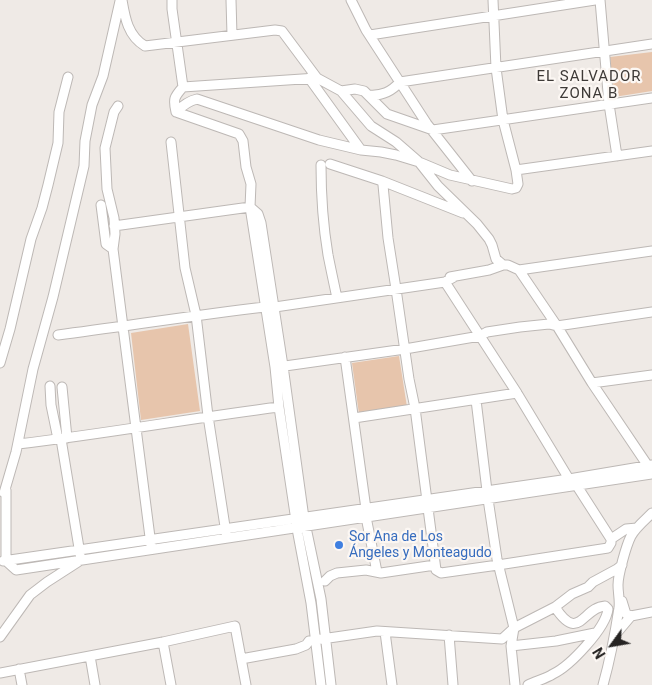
<!DOCTYPE html>
<meta charset="utf-8">
<style>
body{margin:0}
#map{position:relative;width:652px;height:685px;overflow:hidden;background:#efeae6;font-family:Roboto,sans-serif}
canvas{display:block}
.north{position:absolute;left:587px;top:620px;width:50px;height:50px;-webkit-text-stroke:4px #fcf7f3;paint-order:stroke;rotate:238deg;font-size:14px;font-weight:700;line-height:20px;text-align:center;color:#262423}
.north::after{content:'';display:block;margin:auto;width:18px;height:22px;background:#262423;clip-path:polygon(50% 0,100% 100%,50% 72%,0 100%)}
</style>
<div id="map">
<canvas width="652" height="685"></canvas>
<div class="north">N</div>
</div>
<script>
const c = document.querySelector('canvas').getContext('2d');
c.lineJoin = 'round';
function fillPath(path, color) {
  c.fillStyle = color;
  c.fill(path, 'evenodd');
}
function trace(path, color, width, dash) {
  c.strokeStyle = color;
  c.lineWidth = width;
  c.lineCap = dash ? 'butt' : 'round';
  c.setLineDash(dash || []);
  c.stroke(path);
}
function write(font, color, halo, rows, align = 'center') {
  c.font = font + ' Roboto,sans-serif';
  c.lineWidth = 4.5;
  c.setLineDash([]);
  c.textBaseline = 'middle';
  c.strokeStyle = halo;
  c.fillStyle = color;
  for (const [text, x, y, turn = 0] of rows) {
    c.save();
    c.translate(x, y);
    c.rotate((+turn || 0) * Math.PI / 180);
    c.textAlign = isNaN(turn) ? turn : align;
    if (halo) c.strokeText(text, 0, 0);
    c.fillText(text, 0, 0);
    c.restore();
  }
}
const green = new Path2D(`
 M652,52V91L614,97L610,57Z
 M188,324L200,411L141,420L131,333Z
 M399,356L407,407L359,414L352,363Z
 M304,534L313,575L322,629L317,630L301,535Z
 M68,556V558L18,566L17,563Z`);
const minor = new Path2D(`
 M122,0C125,18 128,36 145,46L275,30L282,31L317,78L341,91L371,126L396,142L419,162L438,186L477,224L489,239L492,245L496,259L503,265H508L519,270L557,326L592,383L648,466L651,474
 M172,0V9L183,87
 M231,0L232,35
 M351,0L366,30L427,124L472,181
 M600,0L609,104L617,156
 M370,35L595,0
 M309,78L361,150
 M341,91L355,89L364,91L387,114L433,130L652,98
 M369,95C382,96 391,92 400,82L652,44
 M118,106L114,112L105,148L107,189L114,218L115,234L113,249L151,545
 M176,112L239,134L243,141L246,167L251,184L250,207L275,367L279,407L298,534L311,603L321,685
 M176,112C182,106 188,101 197,99L319,140L361,150L381,152L396,155L419,162L450,175L512,189L516,188L518,184L516,170L503,120L496,68L493,0
 M176,112C173,99 174,97 183,87L317,78
 M171,142L185,268L196,315L208,416L226,533
 M330,164L382,181L383,185L388,238L396,289L409,379L415,408L436,570L441,573L498,565L608,548L611,543V539L577,486L569,479L517,393L445,282
 M321,165C321,195 323,225 328,255C331,270 334,284 337,298
 M516,170L652,151
 M382,181L463,213
 M101,205L106,244L113,249
 M114,226L250,207L258,214L261,223L283,366L304,518L321,599L331,685
 M519,270L652,251
 M450,277L489,270L503,265
 M58,335C127,326 196,315 265,307H275L445,282L454,277
 M345,357L366,509V517L377,572
 M0,363L10,329L31,239L42,208L48,185L58,143L59,112L68,77
 M278,367L405,349L480,336L487,332L520,327L549,324L557,326L652,312
 M592,383L652,375
 M50,386L51,405L58,439
 M62,387L67,438
 M476,400L488,499L497,559L514,628L511,646L515,685
 M354,418L517,393
 M61,439L80,554
 M18,444C105,434 192,418 279,407
 M6,490V561L16,570L652,474
 M4,493L16,452L33,369L53,297L84,166L85,141L92,105L103,76L120,1
 M611,539L626,529L637,528
 M3,561L569,479L652,465
 M325,581L330,576L337,573L366,570L381,573L435,565
 M622,601L626,614L631,616L652,612
 M385,632L392,685
 M449,635L453,685
 M615,635L631,616
 M0,637L30,595L47,582L78,562
 M163,642L171,685
 M511,646L556,641L595,633
 M90,656L95,685
 M241,659L296,649L306,645L309,641L315,640L377,631L502,639L514,628L555,607L572,594L588,587L593,582L617,569L622,565
 M19,669L22,685
 M0,673L163,642L235,626L246,685
 M528,685C536,681 545,679 553,674C570,666 606,628 608,609L605,606C583,607 579,644 555,607
 M603,685C610,660 615,634 619,608C620,600 618,593 618,585C618,575 626,546 631,536C636,527 645,520 652,513`);
const markers = [
 [339,545,5,"#3f7fe0"]
];
const shopNames = [
 ["Sor Ana de Los",349,537],
 ["Ángeles y Monteagudo",349,553]
];
const neighbourhoodNames = [
 ["EL SALVADOR",589,77],
 ["ZONA B",589,94]
];
fillPath(green, '#e7c5ac');
trace(minor, '#bdb8b5', 11);
trace(minor, '#fff', 9);
for (const [x, y, r, color] of markers) {
  const dot = new Path2D();
  dot.arc(x, y, r, 0, 2 * Math.PI);
  c.fillStyle = color;
  c.fill(dot);
  trace(dot, '#fcf7f3', 2);
}
write('14px', '#366cbe', '#fcf7f3', shopNames, 'left');
c.letterSpacing = '1px';
write('15px', '#3e3a37', '#fcf7f3', neighbourhoodNames);
c.letterSpacing = '0px';
</script>
